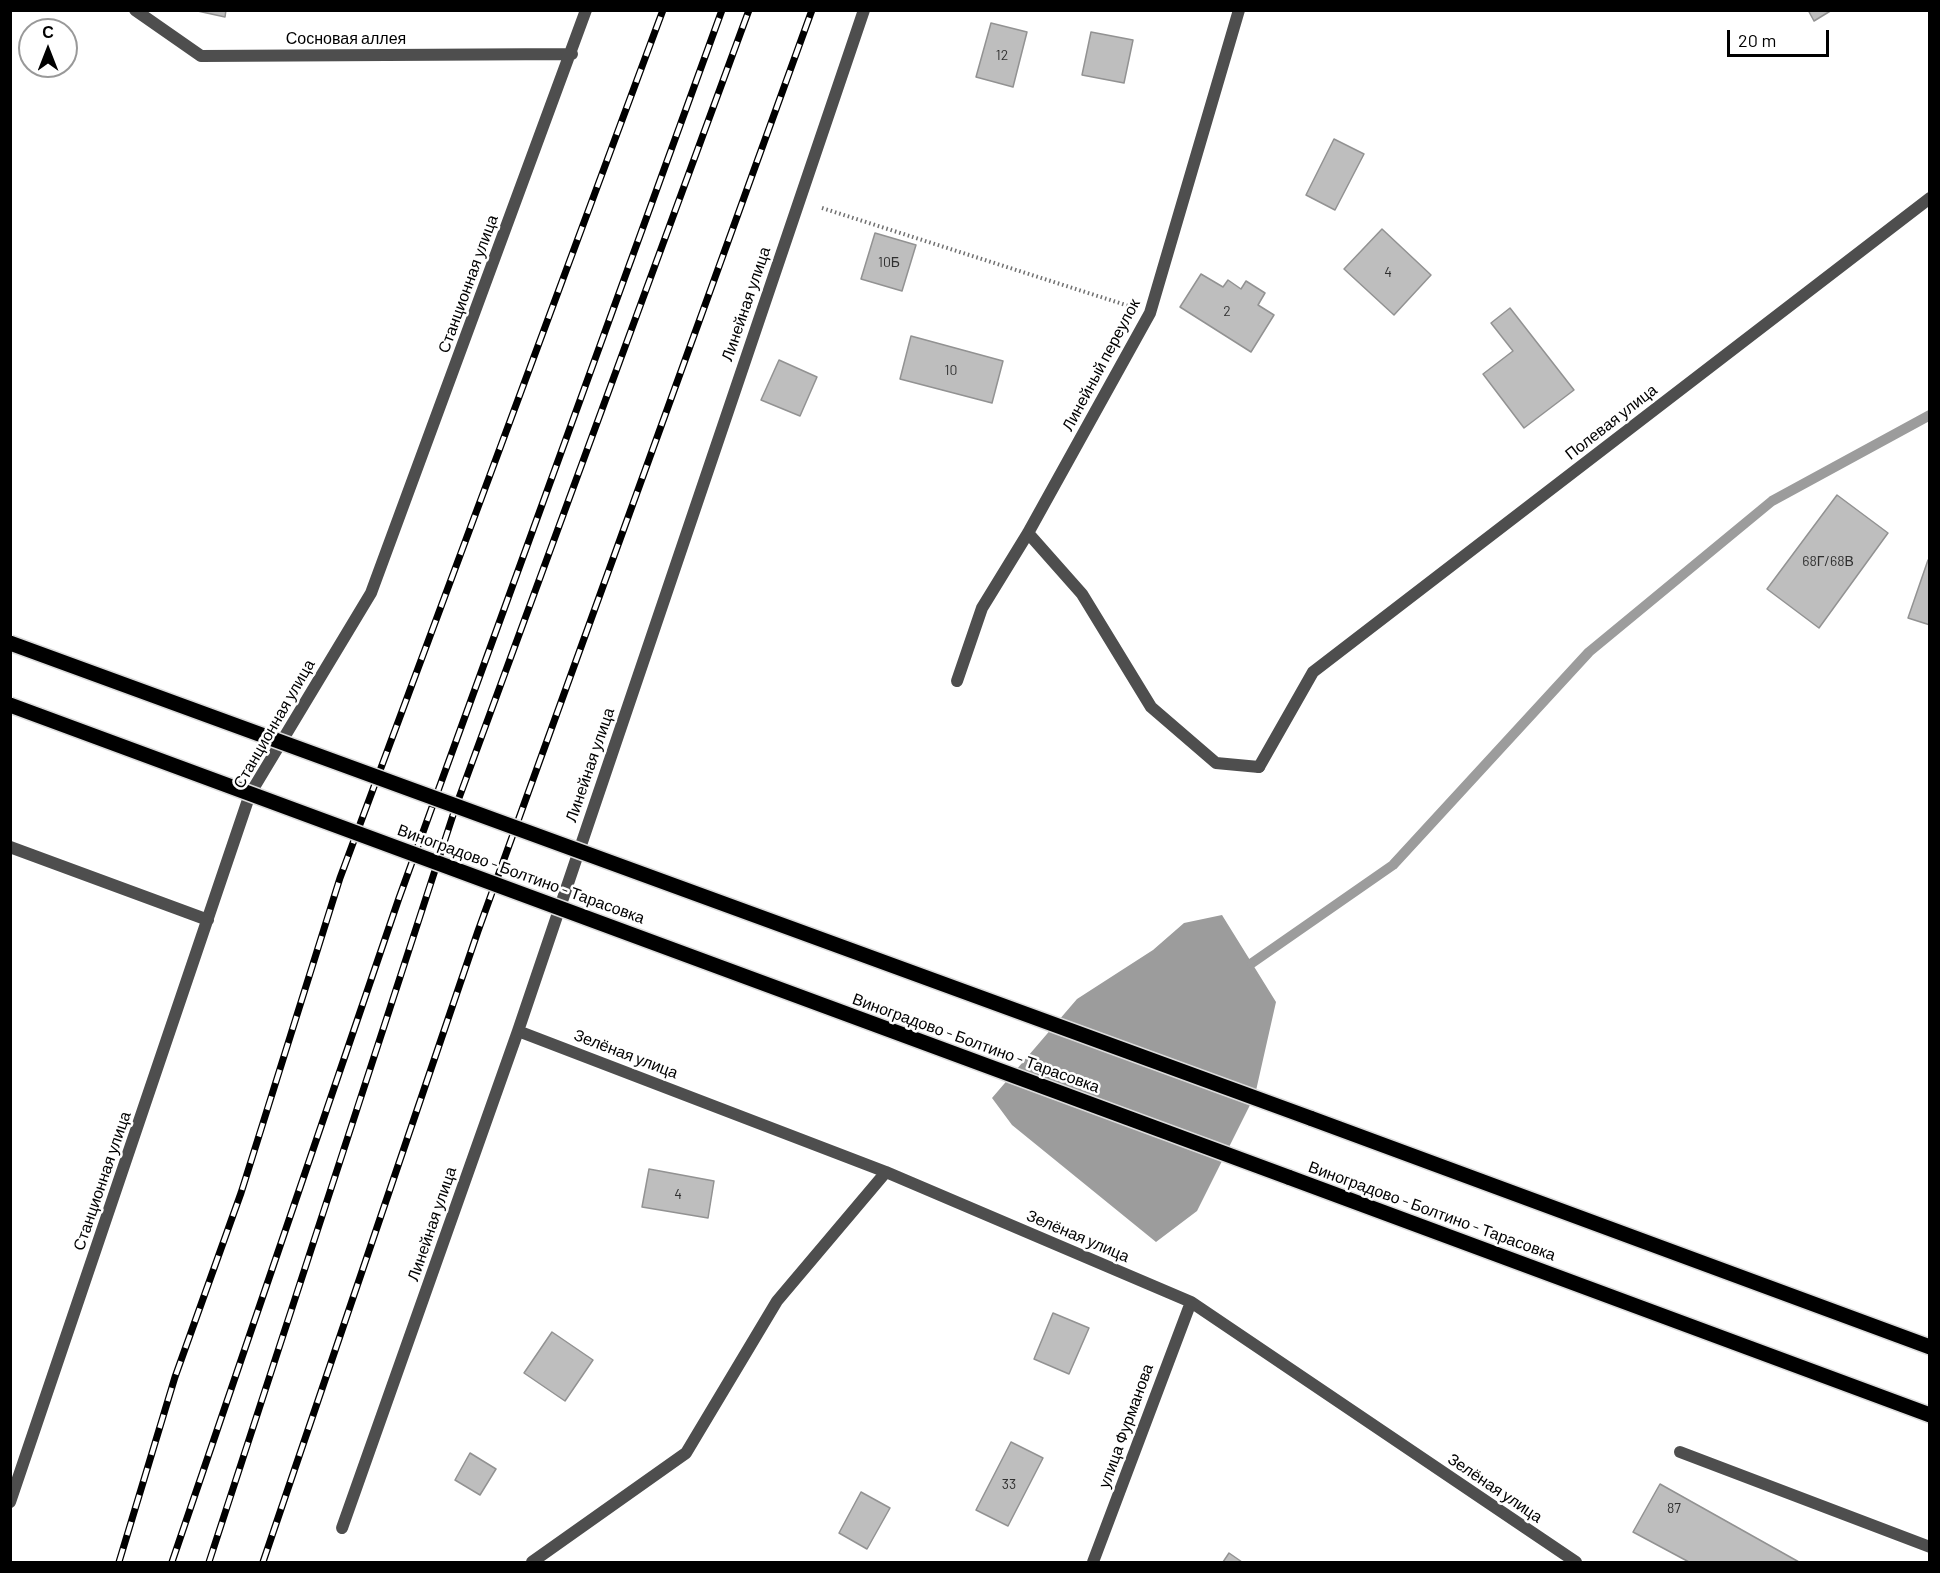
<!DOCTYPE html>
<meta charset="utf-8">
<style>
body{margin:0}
#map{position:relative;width:1940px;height:1573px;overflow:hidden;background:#fff;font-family:Barlow,sans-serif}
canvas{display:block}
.frame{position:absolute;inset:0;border:12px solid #000;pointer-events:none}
.north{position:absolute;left:18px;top:18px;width:60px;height:60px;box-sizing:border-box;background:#fff;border:2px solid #999;border-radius:50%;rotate:0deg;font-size:16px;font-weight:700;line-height:24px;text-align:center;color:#000}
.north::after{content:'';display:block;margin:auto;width:21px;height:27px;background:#000;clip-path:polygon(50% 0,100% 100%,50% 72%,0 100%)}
.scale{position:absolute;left:1727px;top:30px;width:102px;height:27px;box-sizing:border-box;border:3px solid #000;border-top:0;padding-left:8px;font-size:18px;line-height:21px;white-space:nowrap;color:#000;-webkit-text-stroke:4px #fff;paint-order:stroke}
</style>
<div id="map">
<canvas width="1940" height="1573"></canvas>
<div class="frame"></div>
<div class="north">С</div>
<div class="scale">20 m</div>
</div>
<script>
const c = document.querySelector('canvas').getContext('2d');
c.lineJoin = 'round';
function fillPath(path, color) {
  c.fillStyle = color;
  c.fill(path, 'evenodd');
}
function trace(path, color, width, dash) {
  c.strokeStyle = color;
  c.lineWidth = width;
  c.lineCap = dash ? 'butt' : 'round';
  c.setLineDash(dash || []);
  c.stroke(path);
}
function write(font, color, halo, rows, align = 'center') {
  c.font = font + ' Barlow,sans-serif';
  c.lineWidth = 5;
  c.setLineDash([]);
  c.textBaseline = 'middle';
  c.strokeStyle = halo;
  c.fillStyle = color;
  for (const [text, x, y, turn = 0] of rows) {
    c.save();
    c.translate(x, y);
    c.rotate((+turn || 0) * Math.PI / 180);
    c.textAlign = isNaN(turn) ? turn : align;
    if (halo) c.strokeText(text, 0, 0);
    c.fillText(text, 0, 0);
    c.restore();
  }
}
const water = new Path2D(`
 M1222,915L1276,1002L1255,1095L1197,1211L1156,1242L1012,1125L992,1098L1077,999L1153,950L1184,923Z`);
const stream = new Path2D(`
 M1252,963L1393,865L1589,652L1772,501L1930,415`);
const building = new Path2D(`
 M193,10H226L225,17Z
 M1808,10H1832L1814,21Z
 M991,23L1027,32L1013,87L976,77Z
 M1091,32L1133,40L1124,83L1082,75Z
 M1334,139L1364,154L1335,210L1306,195Z
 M1382,229L1431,275L1394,315L1344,269Z
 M875,233L916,245L902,291L861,279Z
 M1201,274L1223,287L1228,280L1241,289L1246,281L1265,293L1258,305L1274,315L1251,352L1180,307Z
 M1510,308L1574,390L1524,428L1483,374L1513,351L1491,323Z
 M911,336L1003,361L992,403L900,379Z
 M779,360L817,377L800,416L761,400Z
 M1837,495L1888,533L1819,628L1767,589Z
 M1928,560H1930V625L1908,618Z
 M649,1169L714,1181L708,1218L642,1207Z
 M1053,1313L1089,1328L1069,1374L1034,1359Z
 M552,1332L593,1360L565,1401L524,1373Z
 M1011,1442L1043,1458L1008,1526L976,1510Z
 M470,1453L496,1469L480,1495L455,1480Z
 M1660,1484L1799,1562H1689L1633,1532Z
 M861,1492L890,1508L867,1549L839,1533Z
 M1229,1553L1242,1562H1223Z`);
const path = new Path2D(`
 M822,208L1129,306`);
const lane = new Path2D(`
 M1259,767L1313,672L1930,198
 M1680,1452L1930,1547`);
const street = new Path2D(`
 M135,10L201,56L572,54
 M1028,533L1082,594L1151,707L1216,763L1259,767
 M957,681L982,608L1028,533L1150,313L1239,10
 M10,847L208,920
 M518,1031L886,1172L1191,1302L1576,1562
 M10,1502L250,794L371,593L586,10
 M342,1528L518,1031L864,10
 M532,1562L686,1453L777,1301L886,1172
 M1093,1562L1191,1302`);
const primary = new Path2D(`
 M1310,1118L1930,1347
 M1288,1177L1930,1415`);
const rail = new Path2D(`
 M119,1562L175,1377L241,1193L340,878L663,10
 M172,1562L399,898L722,10
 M209,1562L456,806L749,10
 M263,1562L478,931L812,10`);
const primaryBridge = new Path2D(`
 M10,643L1310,1118
 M10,705L1288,1177`);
const numberNames = [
 ["12",1002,55],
 ["10Б",889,262],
 ["4",1388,272],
 ["2",1227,311],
 ["10",951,370],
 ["68Г/68В",1828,561],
 ["4",678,1194],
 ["33",1009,1484],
 ["87",1674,1508]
];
const streetNames = [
 ["Сосновая аллея",346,39],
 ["Станционная улица",468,284,-70],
 ["Линейная улица",746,304,-71],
 ["Линейный переулок",1101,365,-62],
 ["Полевая улица",1611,422,-38],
 ["Станционная улица",274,724,-60],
 ["Линейная улица",590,765,-71],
 ["Виноградово - Болтино - Тарасовка",521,874,20],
 ["Виноградово - Болтино - Тарасовка",976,1043,20],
 ["Зелёная улица",626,1054,21],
 ["Станционная улица",102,1181,-71],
 ["Виноградово - Болтино - Тарасовка",1432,1211,20],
 ["Линейная улица",432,1224,-71],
 ["Зелёная улица",1078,1236,23],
 ["улица Фурманова",1126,1426,-70],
 ["Зелёная улица",1495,1488,34]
];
fillPath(water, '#9c9c9c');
trace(stream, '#9c9c9c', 10);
fillPath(building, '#bebebe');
trace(building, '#929292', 1.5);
trace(primary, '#dbdbdb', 18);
trace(path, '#707070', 4, [1.5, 3]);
trace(lane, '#4e4e4e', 12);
trace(street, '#4e4e4e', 12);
trace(primary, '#000', 15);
trace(rail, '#000', 7);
trace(rail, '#fff', 4.5, [14]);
trace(primaryBridge, '#dbdbdb', 18, []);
trace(primaryBridge, '#000', 15);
write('14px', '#303030', null, numberNames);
write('16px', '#000', '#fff', streetNames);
</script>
